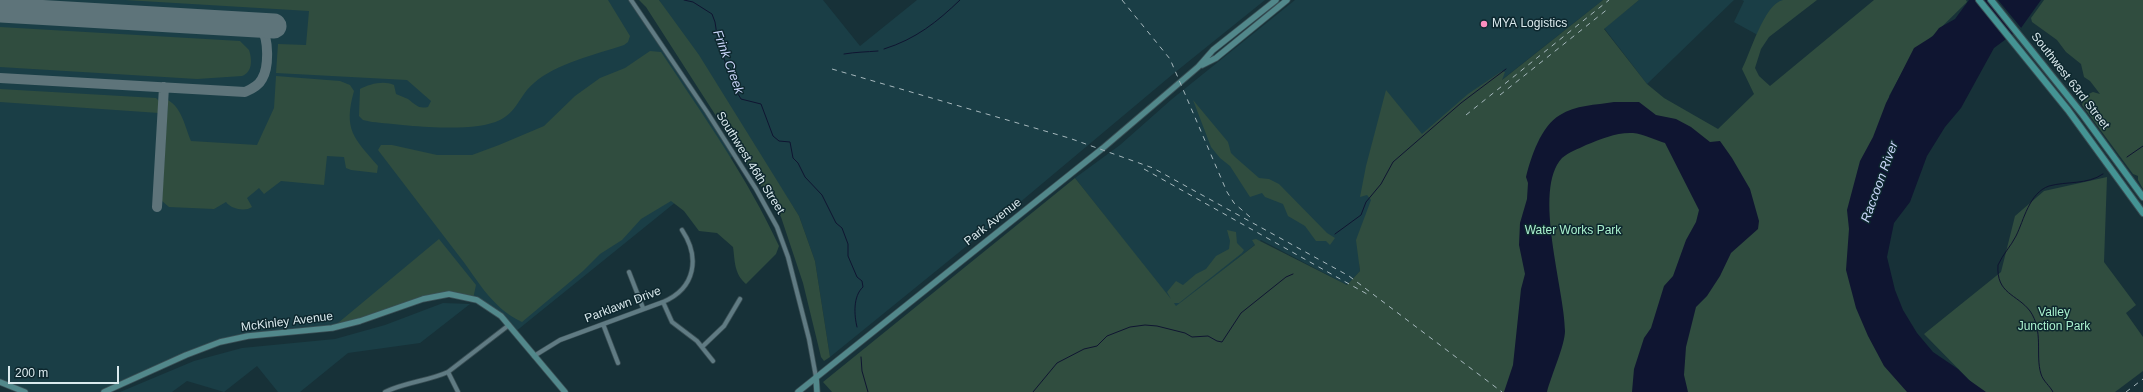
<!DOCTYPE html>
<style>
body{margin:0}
#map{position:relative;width:2143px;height:392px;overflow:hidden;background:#173138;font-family:Arial,sans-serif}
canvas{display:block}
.scale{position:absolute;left:8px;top:366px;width:111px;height:18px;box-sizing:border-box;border:2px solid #dbeaee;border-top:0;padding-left:5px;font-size:12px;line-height:14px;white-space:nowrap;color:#dbeaee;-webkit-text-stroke:3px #0d272e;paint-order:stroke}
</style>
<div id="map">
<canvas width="2143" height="392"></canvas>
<div class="scale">200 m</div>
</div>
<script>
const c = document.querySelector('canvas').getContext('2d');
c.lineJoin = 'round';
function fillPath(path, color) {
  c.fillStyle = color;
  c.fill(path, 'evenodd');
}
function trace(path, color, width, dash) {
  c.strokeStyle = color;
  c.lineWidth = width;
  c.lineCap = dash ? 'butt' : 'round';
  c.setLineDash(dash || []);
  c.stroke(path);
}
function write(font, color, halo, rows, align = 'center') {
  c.font = font + ' Arial,sans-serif';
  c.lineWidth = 3;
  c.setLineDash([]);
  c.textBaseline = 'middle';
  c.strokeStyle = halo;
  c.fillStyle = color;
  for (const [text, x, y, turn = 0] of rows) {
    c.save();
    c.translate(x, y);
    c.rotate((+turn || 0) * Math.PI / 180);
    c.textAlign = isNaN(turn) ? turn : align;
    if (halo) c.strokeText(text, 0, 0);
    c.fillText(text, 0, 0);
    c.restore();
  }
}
const built = new Path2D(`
 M0,0H631L734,155L515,332L509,325L477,300L438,295L360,321L220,342L104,392H25L0,382Z
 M659,0H823L860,46L917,0H1265L1173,74L1000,219L830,357L815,261L799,216Z
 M1295,0H1603L1408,154L1359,264L1360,271L1347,285L1261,240L1176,307L1075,178L1120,145L1172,99Z
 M1639,0H1734L1647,84L1604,28Z
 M1742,0H1813L1765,39L1734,22L1744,1Z
 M443,303L470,304L420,343L348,353L300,392H278L257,366L224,392L187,381L172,392H120L194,361L242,348L335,339L385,325Z`);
const green = new Path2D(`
 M125,0H608L630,36L628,42L624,45C597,54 555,64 534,83C520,94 518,111 500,120C472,134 404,125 372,122L363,120L359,116L360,89C369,84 384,80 394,85L396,94C400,96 404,97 408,99C416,105 418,109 428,107L431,101L407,80L276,73L278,44L306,45L309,11Z
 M639,0H659L699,55L799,216L815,261L830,357L824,361L821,357L803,283L781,217L646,7Z
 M1603,0H1639L1604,29L1647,84L1664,98L1718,129L1754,94L1742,69C1750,54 1764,4 1783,0C1793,0 1806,0 1817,0L1769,37L1761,49L1755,68L1759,76L1770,86L1874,0H1966L1967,2L1910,58L1889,96L1896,112L1860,202L1924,392H832L823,382L1075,178L1171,299L1167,292L1176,281L1183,285L1196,274L1206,269L1216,256L1229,249L1230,241L1227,230L1236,232L1237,243L1244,250L1242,253L1179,303H1174L1176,306L1255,245L1252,240L1256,239L1347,285L1360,271L1356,240L1371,200L1367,195L1360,197L1366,166L1386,90L1422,134L1468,94L1502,71L1505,72L1502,80Z
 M2044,0H2143V189L2138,180V176L2133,174L2082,105L2084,96L2093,92L2100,94L2090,81L2084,77L2081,64L2066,52L2057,40L2032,22L2031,18Z
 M0,27L240,41L249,50C252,59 253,72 242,76L197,79L0,67Z
 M650,51L661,52C703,115 747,177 779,246L776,254L746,284C734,274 735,261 733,247L717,233L699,231L684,211L671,201L641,219L622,240L600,254L583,271L522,322C490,307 477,278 456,252C430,218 404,184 378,150L381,145H392L437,155H472L499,145L544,126L575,96L600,78L625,68Z
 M276,76L340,81L350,85L354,91C343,130 354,138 378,166L377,173L351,170L346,168L344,157L327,156L324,185L281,181L264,194L259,188L247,198L252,207C245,212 231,209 226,202L214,209L169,207L162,201V198L168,100C182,108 185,127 191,141L257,145L274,108Z
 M0,89L156,98L159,101V113L0,102Z
 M1193,100L1228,142L1231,153L1235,157L1259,178L1269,179L1279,184L1327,233L1335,238L1330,245L1326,241H1316L1305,226L1288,216L1283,204L1265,197L1262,193L1250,197L1230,166L1220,158L1211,147Z
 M2107,177L2104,262L2136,305L2126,313L2143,337V371L2115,392H1981L1924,334L2001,272L2015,216L2044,191Z
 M439,239L476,285L473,299L438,295L332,328Z`);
const water = new Path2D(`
 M1969,0H2041L2021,28L1994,48L1961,108L1945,127L1927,156L1910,202L1894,223L1887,257L1895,290L1903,310L1917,333L1933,352L1958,369L1969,380L1986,392H1907L1884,366L1868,336L1856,308L1846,270L1849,229L1847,210L1860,161L1873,137L1886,103L1914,48L1933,36L1939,28L1955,19Z
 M1614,102H1639L1656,115L1676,119L1691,127L1710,142L1720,141L1732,158L1750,189L1759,221L1758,229L1731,253L1720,276L1707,296L1696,307L1686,347L1684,375L1688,392H1632L1634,369L1644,338L1651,328L1664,286L1673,276L1686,240L1696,222L1699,210L1665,143C1655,140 1643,134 1633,133C1617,132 1601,139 1586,145C1578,149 1569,152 1562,158C1532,190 1565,290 1565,331C1565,345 1551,376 1547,392H1504L1513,365L1521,289L1525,274L1519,245L1520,223L1527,199L1528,183L1526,177C1531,157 1541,126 1560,115C1575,105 1596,105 1614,102Z`);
const pier = new Path2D(`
 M1988,0H1998L2022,29L2016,34Z`);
const stream = new Path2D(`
 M684,0L693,2L712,14L715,22L718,42L735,89L741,99L761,104L773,136L779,141L790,142L793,158L798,163L805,177L822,195L836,223L842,228L848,244V256L857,277L862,281L863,287C853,296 854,315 857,327
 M884,49C916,39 937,22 960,0
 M844,54C856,52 866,52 878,51
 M2127,157L2143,146
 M1335,234L1361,215L1366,202L1381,184L1393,162L1461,103L1506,69
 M861,357L862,371L868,392
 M1033,392L1057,363L1084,349L1097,346L1107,336L1130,327L1145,325L1157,326L1185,333L1192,337L1208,336L1217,341L1222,342L1241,313L1286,277L1293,274
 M2053,392C2050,386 2043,381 2041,374C2035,355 2044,331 2030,311C2017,294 1996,294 1998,265C2003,254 2011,246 2016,236C2024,220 2029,193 2049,186C2067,181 2087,185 2103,174`);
const taxiway = new Path2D(`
 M0,78L245,92C252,89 259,85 262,79C269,68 269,38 261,29L247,24
 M157,207L164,87`);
const runway = new Path2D(`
 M0,10L274,26`);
const street = new Path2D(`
 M631,0L707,112L756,189L777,227L788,257L809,339L816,377
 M629,272L643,308
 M663,302L672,322L697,341L713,361
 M603,324L618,363
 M702,347L724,326L740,299
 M534,356L560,340L663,302C696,288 700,257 682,230
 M448,372L458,392
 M385,392C406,382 428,381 448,372L509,325`);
const secondary = new Path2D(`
 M1202,65L1216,58L1287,0
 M816,377L817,392
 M0,382L25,392
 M104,392L186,355L220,342L248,336L332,328L360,321L423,299L449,294L477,300L501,316L565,392
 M798,392L1103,148L1198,67L1213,50L1276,0`);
const primary = new Path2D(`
 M1979,0L2068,110L2143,213
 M1991,0L2083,115L2143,197`);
const rail = new Path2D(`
 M1122,0L1170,59L1227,192L1234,203L1250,217
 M832,69L1069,138L1153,168L1349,276L1502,392
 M1500,95L1609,8
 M1466,115L1609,0
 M1144,169L1367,294
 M2126,392L2143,379`);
const markers = [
 [1484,24,4,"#fd8ebf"]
];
const poiNames = [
 ["MYA Logistics",1492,24]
];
const streetNames = [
 ["Southwest 63rd Street",2070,81,52],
 ["Southwest 46th Street",750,163,58],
 ["Park Avenue",993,222,-38],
 ["Parklawn Drive",623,305,-21],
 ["McKinley Avenue",287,322,-7]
];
const parkNames = [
 ["Water Works Park",1573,231],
 ["Valley",2054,313],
 ["Junction Park",2054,327]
];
const waterNames = [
 ["Frink Creek",728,62,70],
 ["Raccoon River",1880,182,-70]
];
fillPath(built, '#1a3e46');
fillPath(green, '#304d3f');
fillPath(water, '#0f1531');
fillPath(pier, '#173138');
trace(stream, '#0f1531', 1);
trace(taxiway, '#5e747a', 10);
trace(runway, '#5e747a', 25);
trace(street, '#3a4f55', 5.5);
trace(secondary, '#3a4f55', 7);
trace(primary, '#3a4f55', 8);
trace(street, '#607b83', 4);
trace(secondary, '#52888b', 5.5);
trace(primary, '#449494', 6);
trace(rail, '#a6b8bd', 1, [5, 5]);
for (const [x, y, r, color] of markers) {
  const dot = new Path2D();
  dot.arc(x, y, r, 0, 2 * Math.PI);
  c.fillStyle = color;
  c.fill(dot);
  trace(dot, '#0d272e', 1.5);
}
write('12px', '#dbeaee', '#0d272e', poiNames, 'left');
write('12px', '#dbeaee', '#0d272e', streetNames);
write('12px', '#aaf1ce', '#0d272e', parkNames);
write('italic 13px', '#cad5f9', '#0d272e', waterNames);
</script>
